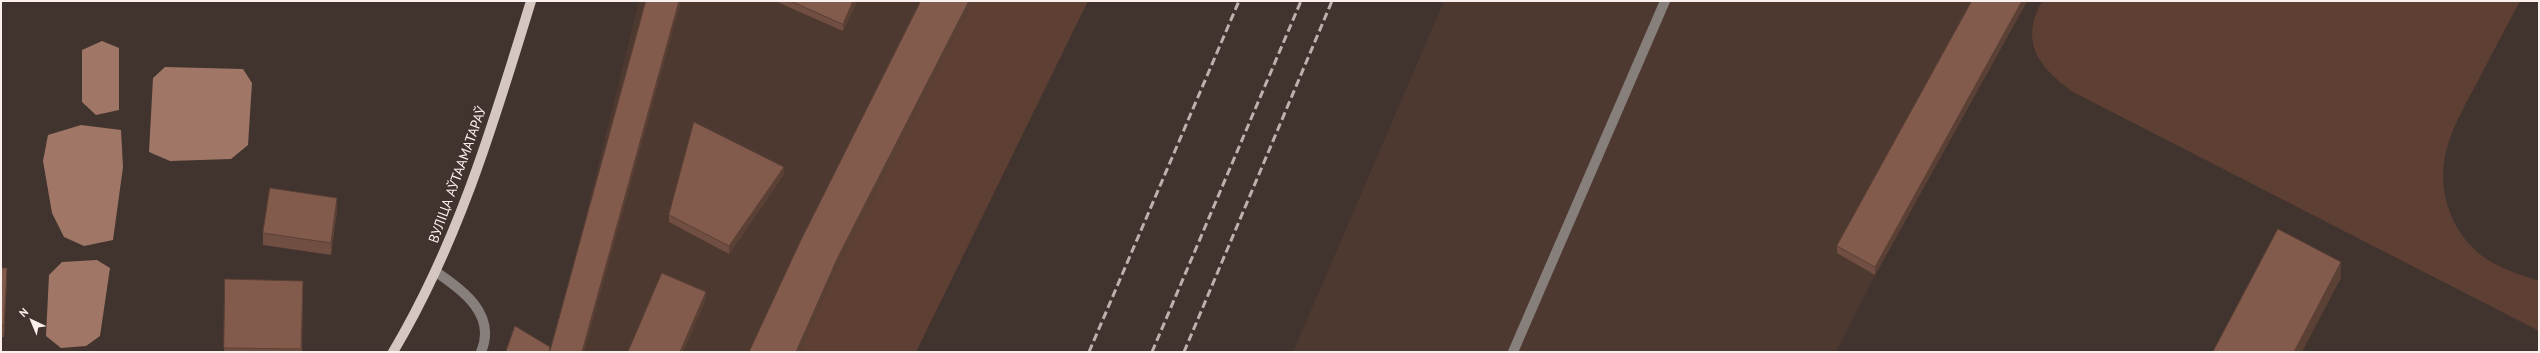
<!DOCTYPE html>
<meta charset="utf-8">
<style>
body{margin:0}
#map{position:relative;width:2540px;height:353px;overflow:hidden;background:#41332e;font-family:"PT Sans",sans-serif}
canvas{display:block}
.frame{position:absolute;inset:0;border:2px solid #faf0ed;pointer-events:none}
.north{position:absolute;left:12px;top:301px;width:40px;height:40px;-webkit-text-stroke:3px #41332e;paint-order:stroke;rotate:316deg;font-size:11px;font-weight:700;line-height:16px;text-align:center;color:#faf0ed}
.north::after{content:'';display:block;margin:auto;width:14px;height:18px;background:#faf0ed;clip-path:polygon(50% 0,100% 100%,50% 72%,0 100%)}
</style>
<div id="map">
<canvas width="2540" height="353"></canvas>
<div class="frame"></div>
<div class="north">N</div>
</div>
<script>
const c = document.querySelector('canvas').getContext('2d');
c.lineJoin = 'round';
function fillPath(path, color) {
  c.fillStyle = color;
  c.fill(path, 'evenodd');
}
function trace(path, color, width, dash) {
  c.strokeStyle = color;
  c.lineWidth = width;
  c.lineCap = dash ? 'butt' : 'round';
  c.setLineDash(dash || []);
  c.stroke(path);
}
function write(font, color, halo, rows, align = 'center') {
  c.font = font + ' "PT Sans",sans-serif';
  c.lineWidth = 3.5;
  c.setLineDash([]);
  c.textBaseline = 'middle';
  c.strokeStyle = halo;
  c.fillStyle = color;
  for (const [text, x, y, turn = 0] of rows) {
    c.save();
    c.translate(x, y);
    c.rotate((+turn || 0) * Math.PI / 180);
    c.textAlign = isNaN(turn) ? turn : align;
    if (halo) c.strokeText(text, 0, 0);
    c.fillText(text, 0, 0);
    c.restore();
  }
}
const built = new Path2D(`
 M639,1H972L838,264L799,352H552Z
 M1444,1H2027L1875,275L1836,352H1293Z`);
const green = new Path2D(`
 M972,1H1088L916,352H799L838,264Z
 M2042,1H2520C2507,26 2493,51 2480,77C2468,100 2454,123 2447,148C2436,186 2449,230 2481,255C2497,268 2519,274 2539,281V331L2073,92C2039,67 2019,43 2042,1Z`);
const water = new Path2D(`
 M102,41L119,48V110L96,115L82,102V50Z
 M165,67L243,69L252,83L248,145L231,159L170,161L149,152L153,78Z
 M81,125L121,130L123,167L113,240L84,246L64,237L52,213L43,161L48,135Z
 M97,260L110,268L100,336L86,346L61,348L46,336L49,275L62,262Z`);
const minor = new Path2D(`
 M436,272C463,290 497,315 481,352
 M1513,352L1665,1`);
const major = new Path2D(`
 M393,352C458,243 494,122 531,1`);
const rail = new Path2D(`
 M1089,352L1239,1
 M1152,352L1301,1
 M1184,352L1332,1`);
const wall = new Path2D(`
 M775,1H857L843,31Z
 M1972,1H2027L1875,275L1837,253V246Z
 M784,174L729,254L669,222V215Z
 M337,210L331,255L263,245V233Z
 M1,268L7,281L4,337H1Z
 M225,279L303,293L302,352H224Z`);
const shadedWall = new Path2D(`
 M679,1H681L584,352H582Z
 M853,1H857L843,31V24Z
 M969,1H972L838,264L799,352H796L838,257Z
 M2022,1H2027L1875,275V267Z
 M784,167V174L729,254V246Z
 M337,198V210L331,255V243Z
 M2341,262V278L2302,352H2294Z
 M7,268V281L4,337V325Z
 M706,292V299L683,352H680Z`);
const building = new Path2D(`
 M646,1H679L582,352H550Z
 M791,1H853L843,24Z
 M921,1H969L838,257L796,352H749L800,242Z
 M1972,1H2022L1875,267L1837,246Z
 M694,122L784,167L729,246L669,215Z
 M270,188L337,198L331,243L263,233Z
 M2278,229L2341,262L2294,352H2213Z
 M1,268H7L4,325H1Z
 M662,273L706,292L680,352H628Z
 M225,279L303,281L301,349L224,348Z
 M515,326L550,347L549,352H506Z`);
const streetNames = [
 ["ВУЛІЦА АЎТААМАТАРАЎ",458,175,-70]
];
fillPath(built, '#4e3931');
fillPath(green, '#5d3f33');
fillPath(water, '#a07767');
trace(minor, '#867f7c', 10);
trace(major, '#d5c6c0', 10);
trace(rail, '#bdb1ae', 3, [8, 4]);
fillPath(wall, '#704e41');
fillPath(shadedWall, '#5b4035');
fillPath(building, '#825b4c');
trace(building, '#5b4035', 1);
write('14px', '#faf0ed', '#41332e', streetNames);
</script>
